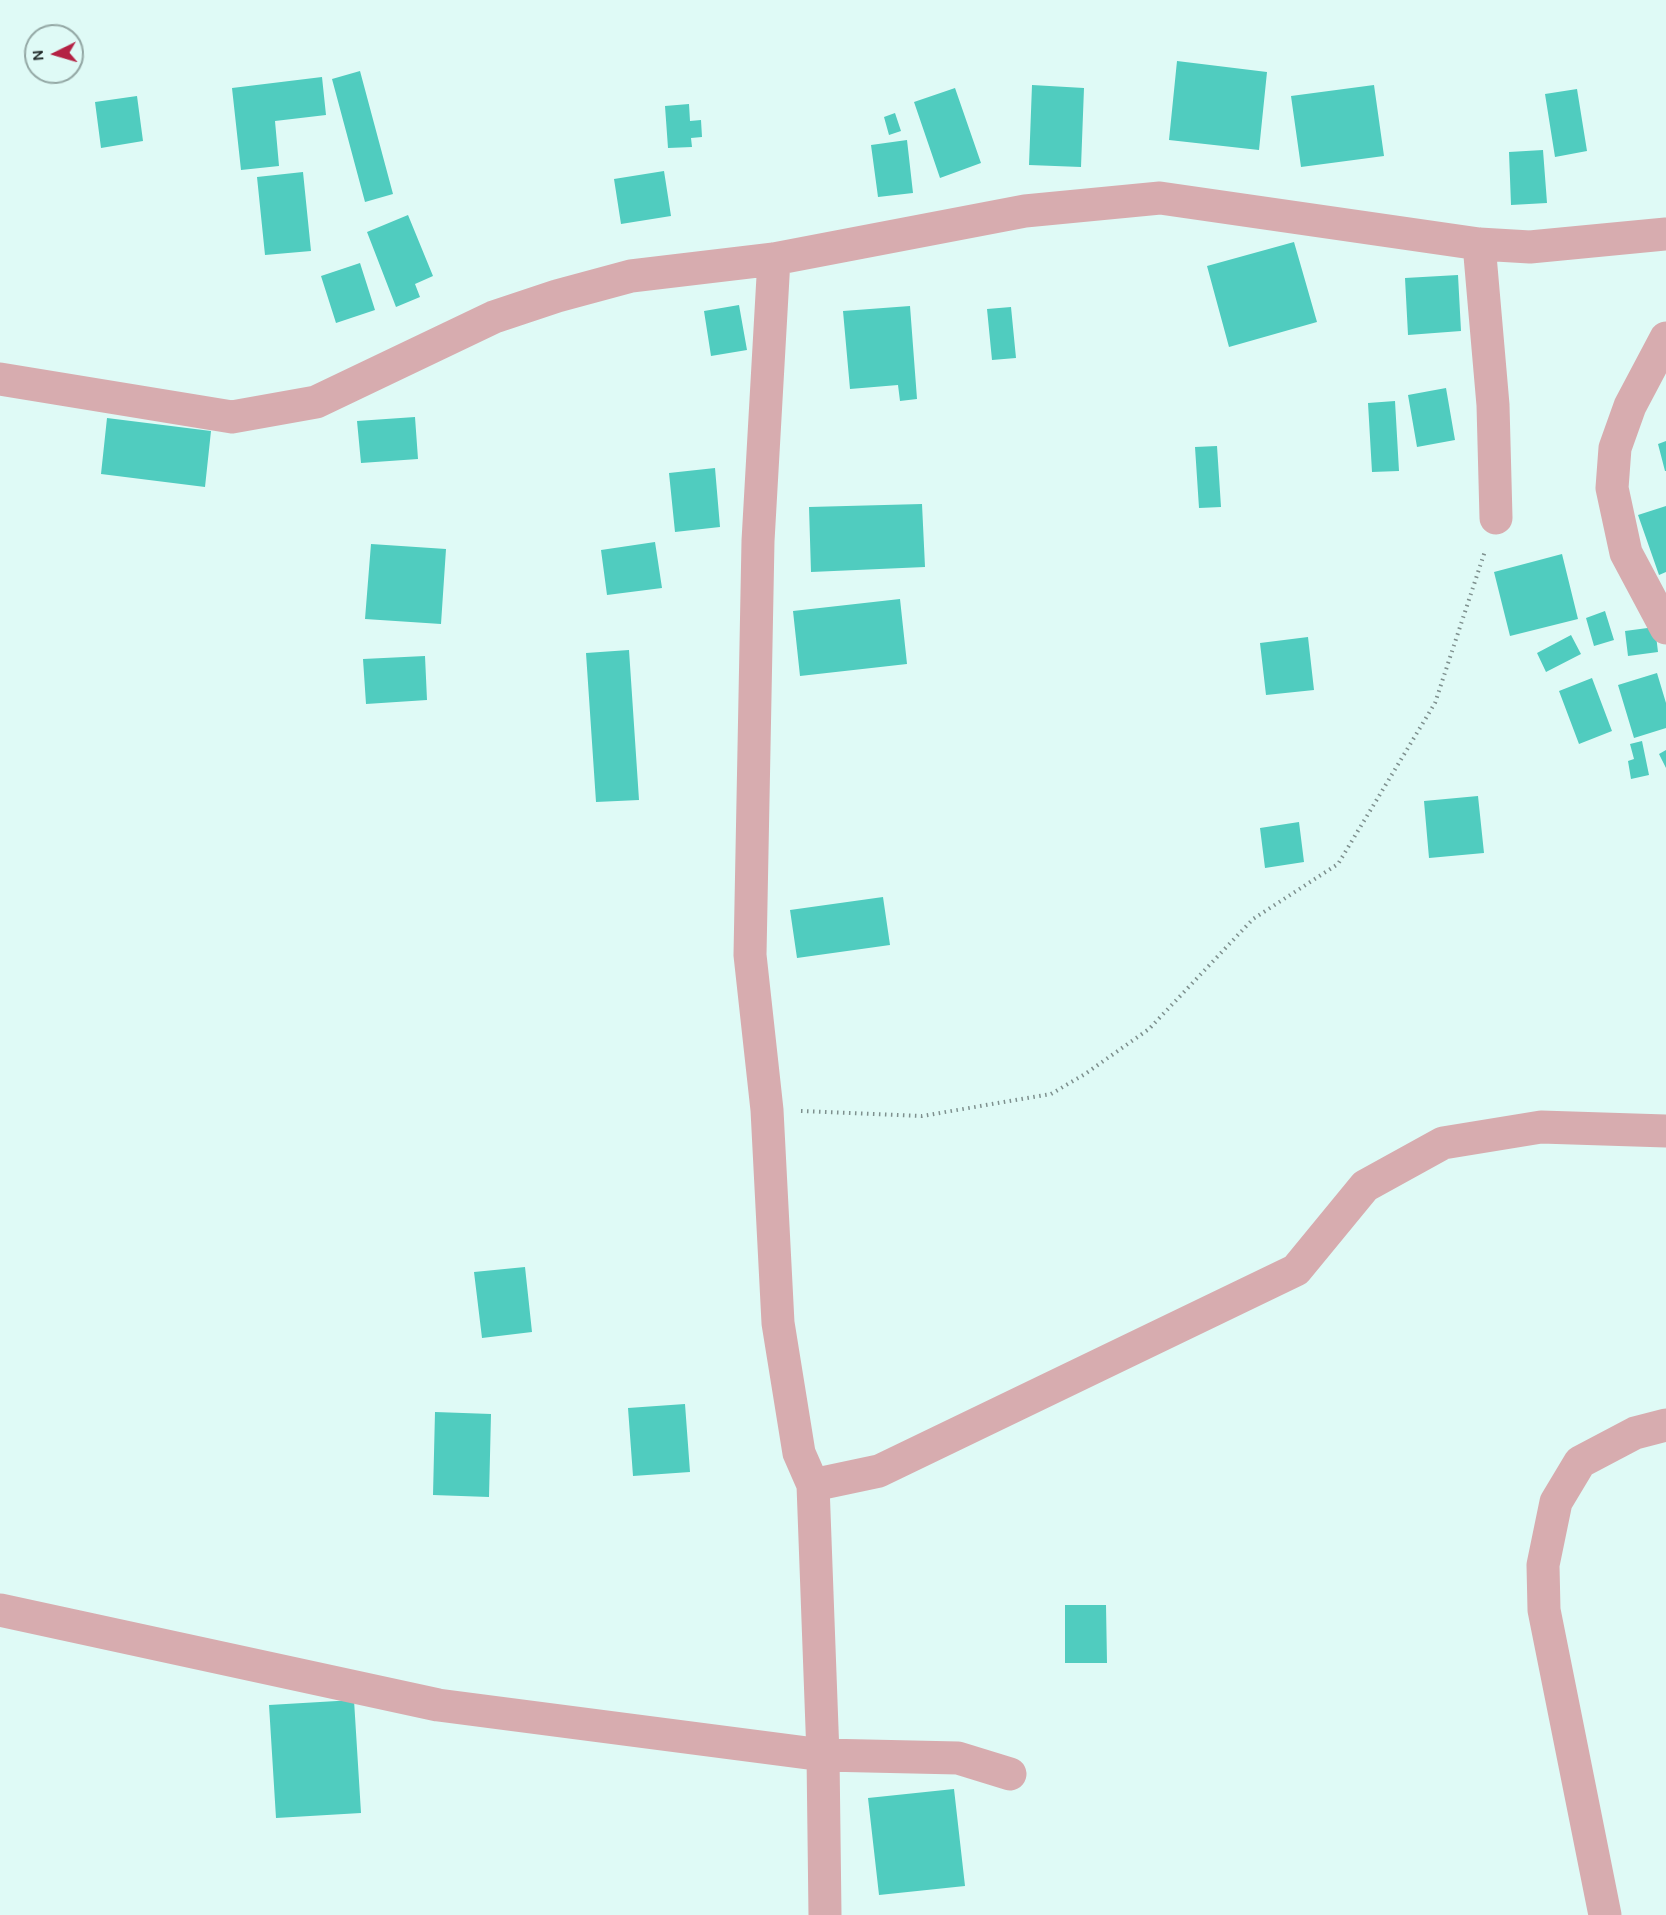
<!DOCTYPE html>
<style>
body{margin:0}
#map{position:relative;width:1666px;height:1915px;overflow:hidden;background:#dffaf6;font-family:Karla,sans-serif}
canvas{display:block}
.north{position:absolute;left:24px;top:24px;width:60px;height:60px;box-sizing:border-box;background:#dffaf6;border:2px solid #93a7a4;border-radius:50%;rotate:265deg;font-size:16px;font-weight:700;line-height:24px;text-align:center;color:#202a29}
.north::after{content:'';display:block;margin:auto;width:21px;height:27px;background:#b42244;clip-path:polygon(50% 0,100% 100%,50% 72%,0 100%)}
</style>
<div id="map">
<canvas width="1666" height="1915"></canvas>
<div class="north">N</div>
</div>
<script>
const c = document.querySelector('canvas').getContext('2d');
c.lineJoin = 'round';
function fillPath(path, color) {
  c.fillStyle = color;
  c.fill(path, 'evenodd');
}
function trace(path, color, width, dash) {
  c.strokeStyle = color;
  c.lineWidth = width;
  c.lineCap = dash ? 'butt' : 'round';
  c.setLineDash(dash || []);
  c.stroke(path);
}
const building = new Path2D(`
 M1177,61L1267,72L1259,150L1169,140Z
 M360,71L393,194L365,202L332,79Z
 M322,77L326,115L275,121L279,166L241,170L232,88Z
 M1032,85L1084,88L1081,167L1029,165Z
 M1374,85L1384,156L1301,167L1291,96Z
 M955,88L981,163L940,178L914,102Z
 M1577,89L1587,151L1555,157L1545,94Z
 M137,96L143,141L101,148L95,102Z
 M689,104L690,121L701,120L702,137L691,138L692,147L668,148L665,106Z
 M895,113L901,131L889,135L884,117Z
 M907,140L913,193L878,197L871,145Z
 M1543,150L1547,203L1511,205L1509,152Z
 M664,171L671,216L621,224L614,179Z
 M303,172L311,251L265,255L257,177Z
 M408,215L433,276L415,284L420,297L396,307L367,232Z
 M1294,242L1317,322L1229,347L1207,266Z
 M360,263L375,310L336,323L321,276Z
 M1458,275L1461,331L1408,335L1405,278Z
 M739,305L747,350L711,356L704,311Z
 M910,306L917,399L900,401L898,385L850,389L843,311Z
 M1011,307L1016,358L992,360L987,309Z
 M1446,388L1455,440L1417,447L1408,395Z
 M1395,401L1399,471L1372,472L1368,403Z
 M415,417L418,459L361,463L357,421Z
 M107,418L211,431L205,487L101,474Z
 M1666,441V471H1665L1658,444Z
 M1217,446L1221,507L1199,508L1195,447Z
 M715,468L720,527L675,532L669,473Z
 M922,504L925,567L811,572L809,507Z
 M1666,506V572L1659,575L1638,515Z
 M655,542L662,588L607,595L601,550Z
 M371,544L446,549L441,624L365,619Z
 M1562,554L1578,619L1510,636L1494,572Z
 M900,599L907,664L800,676L793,611Z
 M1605,611L1614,640L1594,646L1586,618Z
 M1655,627L1658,652L1628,656L1625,631Z
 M1571,635L1581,654L1546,672L1537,653Z
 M1308,637L1314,690L1266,695L1260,643Z
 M629,650L639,800L596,802L586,653Z
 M425,656L427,700L366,704L363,659Z
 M1657,673L1666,703V728L1634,738L1618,685Z
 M1592,678L1612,731L1579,744L1559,691Z
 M1642,741L1649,775L1631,779L1628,761L1634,759L1630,744Z
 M1666,750V768L1659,754Z
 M1478,796L1484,853L1429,858L1424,801Z
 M1299,822L1304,862L1265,868L1260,828Z
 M883,897L890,945L797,958L790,910Z
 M525,1267L532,1332L482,1338L474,1272Z
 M685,1404L690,1472L633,1476L628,1408Z
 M435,1412L491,1414L489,1497L433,1495Z
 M1065,1605H1106L1107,1663H1065Z
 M354,1700L361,1813L276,1818L269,1705Z
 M954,1789L965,1886L879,1895L868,1798Z`);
const path = new Path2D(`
 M801,1111L922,1116L1051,1094L1085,1074L1149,1029L1253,919L1338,864L1435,703L1485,551`);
const minor = new Path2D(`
 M1479,244L1493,405L1496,518
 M774,259L758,541L750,955L767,1110L778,1323L799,1453L813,1485L823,1755L825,1915
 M1666,338L1630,406L1615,448L1612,488L1626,553L1666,628
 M0,379L232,417L316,402L494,317L557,296L631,276L774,259L1025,211L1160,198L1479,244L1530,247L1666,234
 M813,1485L879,1471L1296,1270L1365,1186L1443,1143L1541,1127L1666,1131
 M0,1610L438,1705L823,1755L958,1758L1010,1774
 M1605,1915L1544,1610L1543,1565L1556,1502L1580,1462L1635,1433L1666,1425`);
fillPath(building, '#50ccbf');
trace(path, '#7e908e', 4, [1.5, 4.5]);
trace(minor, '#d7acaf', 33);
</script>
